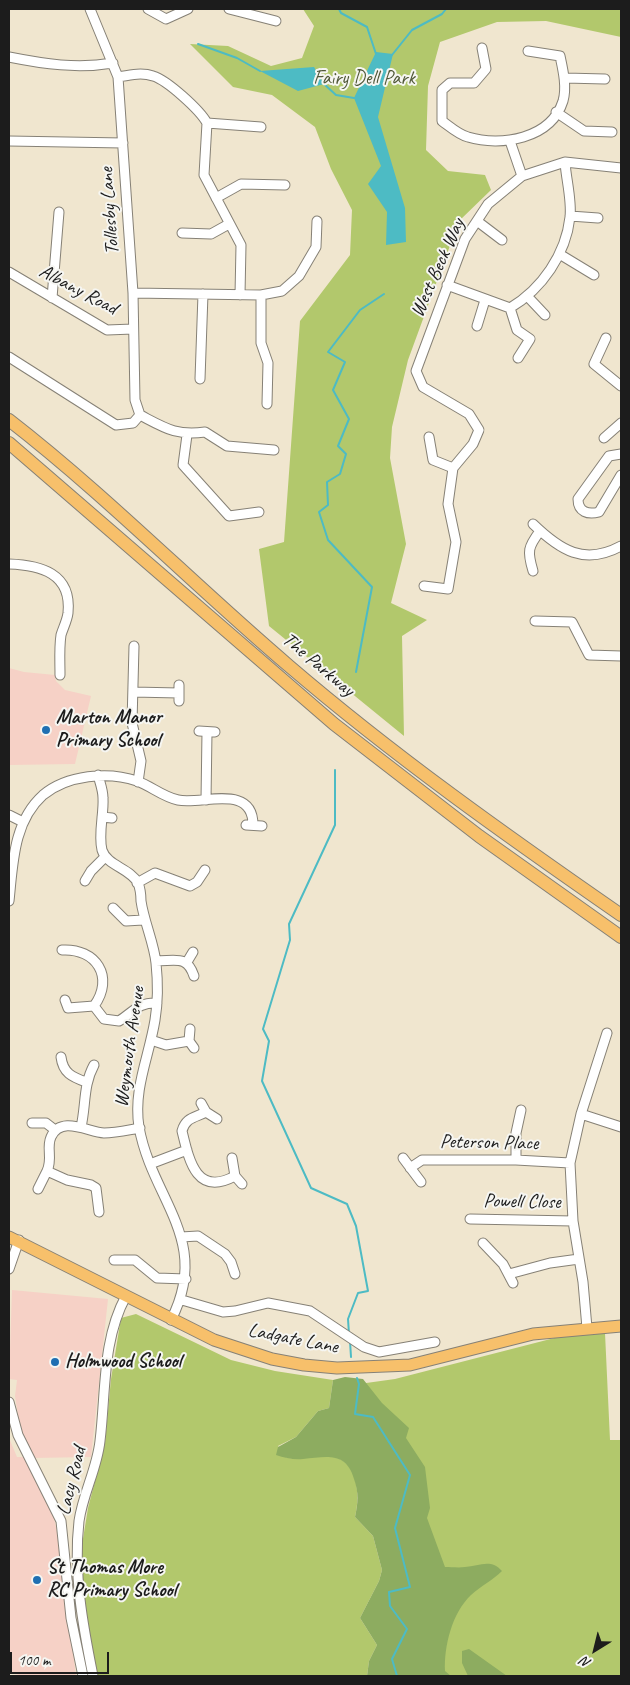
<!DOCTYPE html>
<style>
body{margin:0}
#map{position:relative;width:630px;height:1685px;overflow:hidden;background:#f0e6cf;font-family:Caveat,sans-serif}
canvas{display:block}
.frame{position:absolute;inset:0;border:10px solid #1c1c1c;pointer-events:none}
.north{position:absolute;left:570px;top:1625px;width:50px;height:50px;-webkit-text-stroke:4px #f6f6f2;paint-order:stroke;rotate:216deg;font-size:14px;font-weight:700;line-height:20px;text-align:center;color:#1c1c1c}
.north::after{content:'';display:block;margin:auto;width:18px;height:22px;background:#1c1c1c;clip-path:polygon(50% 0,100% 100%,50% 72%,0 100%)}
.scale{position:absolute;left:10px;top:1652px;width:99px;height:22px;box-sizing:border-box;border:2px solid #1c1c1c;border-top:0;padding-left:6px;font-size:15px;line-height:18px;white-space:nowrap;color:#1c1c1c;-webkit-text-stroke:4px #f6f6f2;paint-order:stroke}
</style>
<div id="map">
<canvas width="630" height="1685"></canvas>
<div class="frame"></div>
<div class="north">N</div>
<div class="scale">100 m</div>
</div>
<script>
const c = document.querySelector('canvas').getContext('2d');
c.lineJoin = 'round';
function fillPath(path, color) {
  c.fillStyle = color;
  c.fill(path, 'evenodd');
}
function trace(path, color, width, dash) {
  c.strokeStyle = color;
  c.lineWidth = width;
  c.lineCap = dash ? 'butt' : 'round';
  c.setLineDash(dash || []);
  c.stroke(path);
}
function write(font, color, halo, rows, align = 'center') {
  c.font = font + ' Caveat,sans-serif';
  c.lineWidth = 4;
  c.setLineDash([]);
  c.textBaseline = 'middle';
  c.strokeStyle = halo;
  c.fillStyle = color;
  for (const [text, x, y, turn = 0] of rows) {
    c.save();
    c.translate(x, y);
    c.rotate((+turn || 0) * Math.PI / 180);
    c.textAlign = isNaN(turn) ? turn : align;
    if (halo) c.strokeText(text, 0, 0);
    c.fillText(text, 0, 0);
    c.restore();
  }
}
const built = new Path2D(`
 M9,668L24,672L55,675L56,681L65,690L91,696L75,764L9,765Z
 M12,1290L108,1299L91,1457L33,1458L20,1429L15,1396L17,1380L9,1379Z
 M9,1438L17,1457H24L54,1518L61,1550L76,1676H24L9,1673Z`);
const green = new Path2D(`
 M303,9H621V37L546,21L497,22L440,42L428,86L426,150L448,171L485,175L491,190L459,221L408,360L392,427L390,458L406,544L391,603L427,620L402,636L404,736L269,626L259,549L284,542L300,321L350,255L352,210L331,169L315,127L272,95L233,87L190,44L228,46L271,66L302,58L314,26Z
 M136,1314L231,1360L275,1371L333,1380L329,1408L318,1411L296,1437L278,1446L287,1458C302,1459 318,1454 334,1457C359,1462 360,1498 355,1517L373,1536L382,1570L379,1581L360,1618L377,1645L369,1661L367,1676H96L84,1603L81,1551L88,1508L105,1443L111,1379L121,1318Z
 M605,1333L610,1440H621V1676H397L407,1629L359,1384L395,1379L570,1334Z`);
const forest = new Path2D(`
 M345,1377L363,1379L382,1403L409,1428L406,1438L425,1467L430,1508L427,1518L445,1567C451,1567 459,1568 465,1567C479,1566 491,1558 502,1571C493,1580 481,1586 471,1595C452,1613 444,1646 445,1671L451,1676H367L369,1661L377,1645L360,1618L379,1581L382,1570L373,1536L355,1517C358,1503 359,1493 354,1479C346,1451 326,1457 303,1459C294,1460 285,1458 276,1455L278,1447L296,1437L318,1411L329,1408L333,1380Z
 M469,1649L507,1676H468L462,1663V1651Z`);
const water = new Path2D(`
 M376,52L393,54L378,117L405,208L406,242L386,245L387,212L368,184L381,166L354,98Z
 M314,67L324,84L298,91L260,71Z`);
const stream = new Path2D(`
 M339,9L341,13L367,27L376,54
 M198,44L237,58L260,71
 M392,55L412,30L442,14L446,9
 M324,84L336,95L354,98
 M356,672L372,587L328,540L319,512L328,505L327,482L340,474L346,454L338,446L349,419L333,390L345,362L328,352L360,310L384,294
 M335,770V825L289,924L290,940L263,1029L269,1041L262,1081L311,1188L347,1204L356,1226L368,1291L358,1293L348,1319L349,1334
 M350,1341L351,1357
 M357,1378L359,1384L355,1414L373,1417L410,1475L395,1528L410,1587L389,1592L390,1606L407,1629L392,1659L397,1676`);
const minor = new Path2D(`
 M90,9L118,77L133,293L135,400L140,415
 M148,9L166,19L188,9
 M229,9L276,21
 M482,48L486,69L474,83H450L442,90V121C449,126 459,135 468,137C501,147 551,139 563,101C567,87 563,70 560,56L528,51
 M9,57C44,64 77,69 113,63
 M118,77C129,75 142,72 153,76C167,80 200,110 207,123L204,175L241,245L240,295
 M565,78L605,79
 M556,112L584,131L612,132
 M207,123L261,127
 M9,141L123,143
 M510,141L522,176
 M216,198L241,184L285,185
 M570,216L598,218
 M477,221L502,240
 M182,233L211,234L229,224
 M561,255L594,275
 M9,272L107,330L133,329
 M447,285L510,308C542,289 566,254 570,217C572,200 566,179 565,162
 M133,293L261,295L282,291L299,276L316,247L317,221
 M261,295V343L268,363L267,404
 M528,297L545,315
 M52,298L59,212
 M510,308L517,330L530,339L518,358
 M477,326L485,300
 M606,338L594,364L621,386
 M9,357L116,425L133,423L140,415
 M200,379L203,294
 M140,415C165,428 176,436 205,432L227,446L274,450
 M187,435L183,465L229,516L259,512
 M429,437L433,460L453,468
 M604,438L621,423
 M621,454L609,456L578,499C578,512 588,515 599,512L621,475
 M533,524C560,550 584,566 621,546
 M9,564C40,565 72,573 68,613C67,621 63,628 61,635C59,648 60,662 60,675
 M533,571C527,551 528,547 540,531
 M424,586L448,589L456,542L448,504L453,468L473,444L479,430L469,414L423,387L416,371L465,239L488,204L522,176L565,162L621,168
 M535,621L572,622L589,655L621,656
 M134,646L132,723L141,761L138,782
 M133,692L179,693
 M179,701V685
 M199,731L215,732
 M98,775C100,783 103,790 103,798C104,814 98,834 102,850C107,866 130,868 138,883C140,888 141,895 141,901C144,922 154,943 156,963C158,982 158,1002 155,1020C149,1057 133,1089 139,1127C152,1200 212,1240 171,1320
 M206,800L207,732
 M9,815L23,822
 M102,817L112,818
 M246,825L262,826
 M85,881L91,871L105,857
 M137,883L155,873L190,886L197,882L205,870
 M9,901C13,864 13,822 43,795C67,775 108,771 137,781C151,786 163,797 178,800C202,805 253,783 253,825
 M113,908L126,921L143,920
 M62,950C96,948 115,977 94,1006L104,1019L119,1021C133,1012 139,1002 157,1003
 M156,961C176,961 187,955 194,976
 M187,962L193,952
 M65,1000L68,1008L94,1006
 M190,1029L189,1041L194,1048
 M151,1040L166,1045L189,1041
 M61,1057C63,1073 72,1077 86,1082
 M201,1103L206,1112L217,1119
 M206,1112C195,1118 186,1117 182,1131C189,1160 196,1197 235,1176
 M581,1114L621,1127
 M32,1123H46L55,1130
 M81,1127C86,1106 83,1085 94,1065
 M232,1158L235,1176L242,1184
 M403,1158L421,1182
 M516,1160V1133L521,1110
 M150,1164L187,1150
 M410,1168L422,1160H516L570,1163
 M38,1189L47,1171
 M99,1212L96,1188L91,1185L67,1180L47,1171C53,1158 46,1148 51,1137C61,1115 88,1132 104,1133C116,1133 128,1130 140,1128
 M470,1219L573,1221
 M181,1237L198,1236L225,1254L231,1262L235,1274
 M483,1243L503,1264L513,1283
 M114,1260H135L157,1278L186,1279
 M9,1269L19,1240
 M509,1274L550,1263L579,1259
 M182,1300L223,1312L235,1311L268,1303L310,1311L364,1347L379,1352L435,1342
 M587,1328L583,1282L573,1221L570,1163L581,1114L607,1033
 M9,1402L18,1435L61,1521L71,1618L83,1676
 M93,1676C83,1626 73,1573 79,1521C83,1493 97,1469 100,1441C106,1392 102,1340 126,1296`);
const major = new Path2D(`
 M9,1237L214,1340L272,1359L304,1365L337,1368L410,1365L533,1334L621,1326`);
const highway = new Path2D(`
 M9,420C107,496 194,585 289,666C394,756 507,836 621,915
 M9,443L334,724L479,836L621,937`);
const markers = [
 [46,730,5,"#1f6fb2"],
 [55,1362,5,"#1f6fb2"],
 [37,1580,5,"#1f6fb2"]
];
const parkNames = [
 ["Fairy Dell Park",364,79]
];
const streetNames = [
 ["Tollesby Lane",110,211,-94],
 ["West Beck Way",438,268,-66],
 ["Albany Road",78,290,28],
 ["The Parkway",318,665,40],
 ["Weymouth Avenue",130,1047,-82],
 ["Peterson Place",489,1143,1],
 ["Powell Close",522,1202,1],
 ["Ladgate Lane",293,1339,11],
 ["Lacy Road",72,1481,-76]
];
const poiNames = [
 ["Marton Manor",56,718],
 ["Primary School",56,741],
 ["Holmwood School",65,1362],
 ["St Thomas More",47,1568],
 ["RC Primary School",47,1591]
];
fillPath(built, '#f6d1c6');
fillPath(green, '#b2c86c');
fillPath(forest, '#8dac60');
fillPath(water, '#4dbbc4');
trace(stream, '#4dbbc4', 2);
trace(minor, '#868176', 11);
trace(major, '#868176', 13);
trace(highway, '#868176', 14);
trace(minor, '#fff', 9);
trace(major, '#f7c06b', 11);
trace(highway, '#f7c06b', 12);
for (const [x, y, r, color] of markers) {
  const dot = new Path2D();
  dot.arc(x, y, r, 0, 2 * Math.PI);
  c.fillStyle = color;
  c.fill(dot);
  trace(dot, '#f6f6f2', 2);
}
write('20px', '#505838', '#f6f6f2', parkNames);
write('20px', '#1c1c1c', '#f6f6f2', streetNames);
write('bold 20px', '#1c1c1c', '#f6f6f2', poiNames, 'left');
</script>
